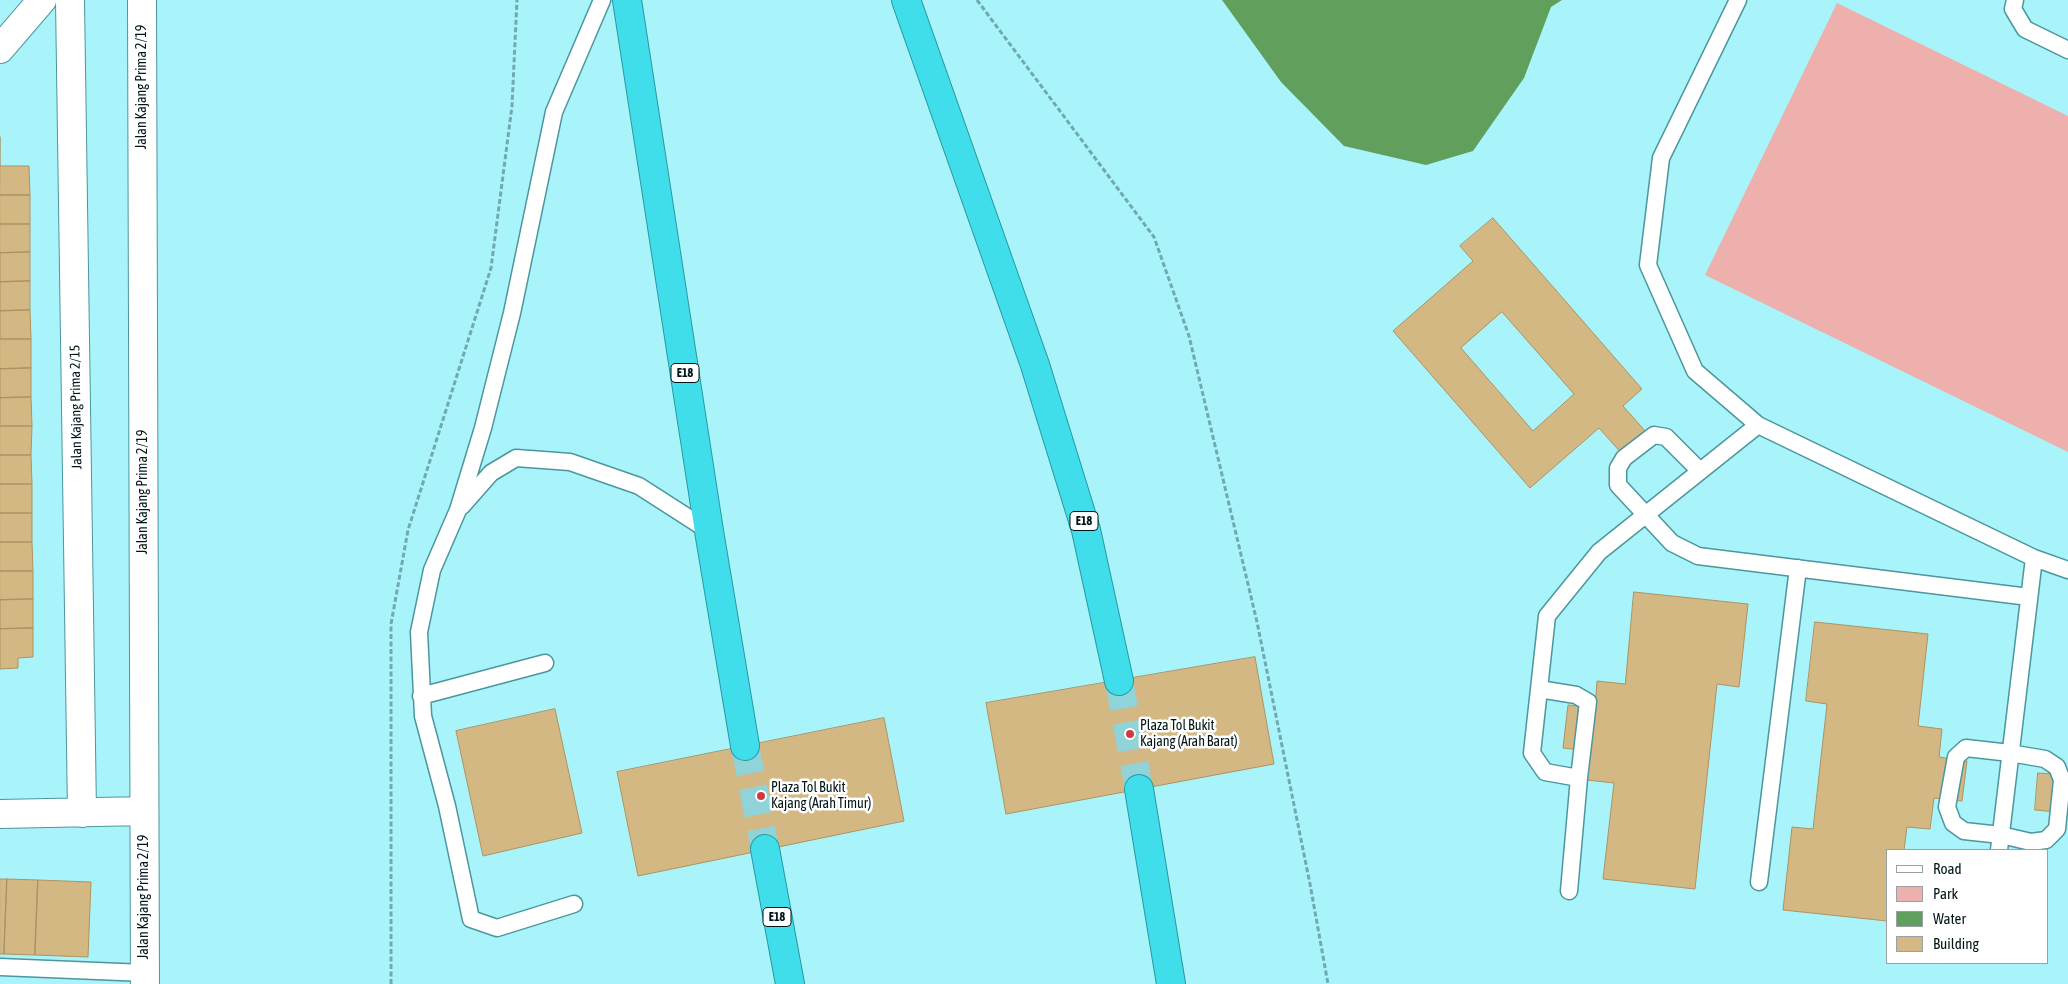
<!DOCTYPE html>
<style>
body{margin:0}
#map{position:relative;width:2068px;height:984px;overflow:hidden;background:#a9f4fb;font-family:"Asap Condensed",sans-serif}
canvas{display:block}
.legend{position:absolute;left:1886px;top:849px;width:162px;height:115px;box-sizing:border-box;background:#fff;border:1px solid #99a1a3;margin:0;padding:6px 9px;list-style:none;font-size:15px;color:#011518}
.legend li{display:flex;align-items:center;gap:10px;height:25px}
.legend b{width:25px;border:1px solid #99a1a3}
</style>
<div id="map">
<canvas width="2068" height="984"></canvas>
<ul class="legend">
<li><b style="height:6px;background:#fff"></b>Road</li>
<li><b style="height:14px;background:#edb0ac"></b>Park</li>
<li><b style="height:14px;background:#619f5d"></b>Water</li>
<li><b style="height:14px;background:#d3b884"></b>Building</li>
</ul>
</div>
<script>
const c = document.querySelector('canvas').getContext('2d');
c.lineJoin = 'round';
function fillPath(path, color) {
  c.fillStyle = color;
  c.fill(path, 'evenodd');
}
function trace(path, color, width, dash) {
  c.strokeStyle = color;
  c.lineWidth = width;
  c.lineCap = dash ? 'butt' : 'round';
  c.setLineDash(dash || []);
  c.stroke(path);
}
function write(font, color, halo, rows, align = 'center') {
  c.font = font + ' "Asap Condensed",sans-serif';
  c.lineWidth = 5;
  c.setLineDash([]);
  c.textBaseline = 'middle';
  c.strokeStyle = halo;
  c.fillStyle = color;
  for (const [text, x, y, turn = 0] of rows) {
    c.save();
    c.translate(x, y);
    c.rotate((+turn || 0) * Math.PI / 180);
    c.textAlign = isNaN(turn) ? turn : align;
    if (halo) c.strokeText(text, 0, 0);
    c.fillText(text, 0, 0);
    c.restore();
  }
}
const green = new Path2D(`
 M1837,3L2068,116V452L1705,275Z`);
const water = new Path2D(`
 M1222,0H1562L1551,7L1524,78L1473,151L1426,165L1344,146L1281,82Z`);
const building = new Path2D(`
 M0,137V166H29L30,195H0Z
 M0,195H30V224H0Z
 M1493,218L1642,389L1623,406L1655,442L1631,464L1599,428L1530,488L1393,331L1473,261L1460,246ZM1502,312L1574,394L1533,431L1461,348Z
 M0,224H30V252L0,253Z
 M30,252V281L0,282V253Z
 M30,281V310L0,311V282Z
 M30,310L31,339H0V311Z
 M0,339H31V368L0,369Z
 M31,368V397L0,398V369Z
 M31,397L32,426H0V398Z
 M0,426H32L31,455H0Z
 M0,455H31L32,484H0Z
 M0,484H32V513H0Z
 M0,513H32V542H0Z
 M0,542H32L33,571H0Z
 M0,571H33V599L0,600Z
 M1634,592L1748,604L1739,687L1717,684L1695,889L1603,879L1614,783L1587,780L1590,751L1563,748L1568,705L1595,708L1597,681L1625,684Z
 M33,599V628L0,629V600Z
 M1815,622L1928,634L1918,726L1942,729L1939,757L1967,761L1962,801L1934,798L1930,829L1907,827L1904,850H1887V921L1783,910L1792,827L1813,829L1827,704L1806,701Z
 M33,628V657L18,658V668L0,669V629Z
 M1255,657L1274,764L1006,814L986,703Z
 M555,709L582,833L483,856L456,731Z
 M884,718L904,821L638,876L617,772Z
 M2038,773L2068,775V813L2035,810Z
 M0,879H7L4,954H0Z
 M7,879L38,880L35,955L4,954Z
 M38,880L91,882L88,957L35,955Z`);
const highwayTunnel = new Path2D(`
 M1119,681L1139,789
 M745,746L765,849`);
const path = new Path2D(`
 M977,0L1154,237L1189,336L1257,622L1310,884L1328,984
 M391,984V624L408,530L491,268L512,106L517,0`);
const lane = new Path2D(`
 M1738,0L1661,158L1648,265L1695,371L1758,425L2034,558L2068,570
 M2015,0L2013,9L2025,29L2068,50
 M1700,471L1666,437L1654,435L1624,458L1618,468V485L1672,543L1698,556L2029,597
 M462,506L491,473L516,458L570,462L639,486L709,531
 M1539,689L1576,695L1588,702L1579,778
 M421,696L545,663
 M1966,748L2010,753L2045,759L2057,767L2062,780L2057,829L2046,840L2031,842L2001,835L1964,831L1953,823L1947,807L1956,757Z
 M1999,850L2034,558
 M1759,882L1798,568
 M1569,891L1579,778L1545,772L1532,753L1547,616L1599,552L1758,425
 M574,904L497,928L471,919L447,806L423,716L419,632L432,570L458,510L483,428L512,313L554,112L602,0
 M0,967L145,973`);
const street = new Path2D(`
 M70,0L82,813
 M142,0L145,984
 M0,49L42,0
 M0,814L144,811`);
const highway = new Path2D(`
 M627,0L709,531L745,746
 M906,0L1035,365L1086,530L1119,681
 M1139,789L1171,984
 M765,849L790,984`);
const markers = [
 [1130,734,5,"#cb3c41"],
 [761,796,5,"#cb3c41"]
];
const shields = [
 [685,373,28],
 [1084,521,28],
 [777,917,28]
];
const shieldNames = [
 ["E18",685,373],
 ["E18",1084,521],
 ["E18",777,917]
];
const streetNames = [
 ["Jalan Kajang Prima 2/19",142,87,-90],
 ["Jalan Kajang Prima 2/15",76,407,-91],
 ["Jalan Kajang Prima 2/19",143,492,-90],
 ["Jalan Kajang Prima 2/19",144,897,-90]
];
const poiNames = [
 ["Plaza Tol Bukit",1140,726],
 ["Kajang (Arah Barat)",1140,742],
 ["Plaza Tol Bukit",771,788],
 ["Kajang (Arah Timur)",771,804]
];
fillPath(green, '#edb0ac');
fillPath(water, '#619f5d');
fillPath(building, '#d3b884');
trace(building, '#ad9360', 1);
trace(highwayTunnel, '#90d3d9', 28, [28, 14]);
trace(lane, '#4c969d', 19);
trace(street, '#4c969d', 30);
trace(highway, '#2998a0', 30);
trace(path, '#70a9ae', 3, [5, 2.5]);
trace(lane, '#fff', 16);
trace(street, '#fff', 28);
trace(highway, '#3fdeea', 28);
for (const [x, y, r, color] of markers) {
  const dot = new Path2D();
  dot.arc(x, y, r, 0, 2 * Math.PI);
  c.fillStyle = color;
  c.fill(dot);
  trace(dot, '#fff', 2);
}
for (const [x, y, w] of shields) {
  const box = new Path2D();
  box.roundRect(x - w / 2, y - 9.5, w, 19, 4);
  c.fillStyle = '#fff';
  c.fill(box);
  trace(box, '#011518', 1);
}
write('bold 12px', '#011518', null, shieldNames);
write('14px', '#011518', '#fff', streetNames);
write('14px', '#011518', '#fff', poiNames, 'left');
</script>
